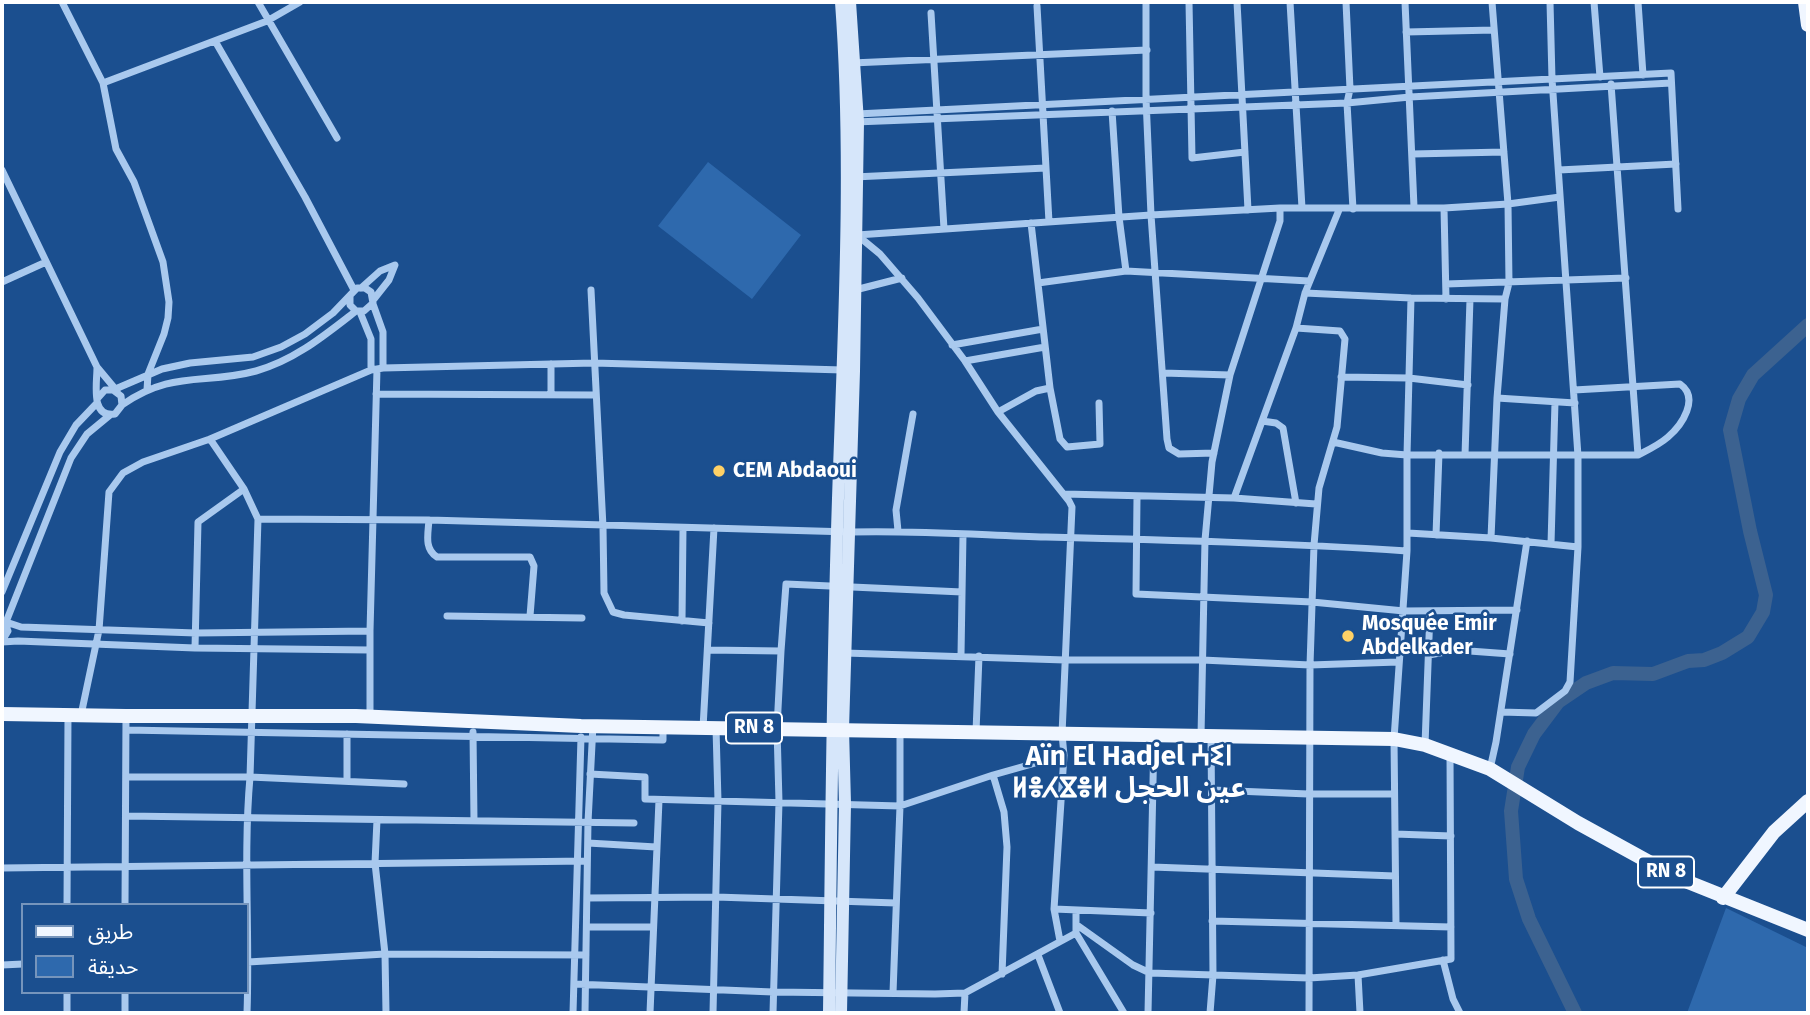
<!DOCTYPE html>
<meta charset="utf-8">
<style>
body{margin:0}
#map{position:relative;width:1810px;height:1015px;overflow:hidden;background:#1b4f8f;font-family:"Fira Sans","Noto Sans Arabic",sans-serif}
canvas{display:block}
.frame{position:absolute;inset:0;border:4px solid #fff;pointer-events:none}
.legend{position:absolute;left:21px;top:903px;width:228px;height:91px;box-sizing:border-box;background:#1b4f8f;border:2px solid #7695bc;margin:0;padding:9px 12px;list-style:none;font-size:21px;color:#fff}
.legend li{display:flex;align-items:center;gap:14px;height:35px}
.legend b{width:35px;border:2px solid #7695bc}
</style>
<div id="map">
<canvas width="1810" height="1015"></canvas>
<div class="frame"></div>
<ul class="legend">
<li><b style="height:9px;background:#f0f6ff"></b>طريق</li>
<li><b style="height:19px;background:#2e69ad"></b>حديقة</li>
</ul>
</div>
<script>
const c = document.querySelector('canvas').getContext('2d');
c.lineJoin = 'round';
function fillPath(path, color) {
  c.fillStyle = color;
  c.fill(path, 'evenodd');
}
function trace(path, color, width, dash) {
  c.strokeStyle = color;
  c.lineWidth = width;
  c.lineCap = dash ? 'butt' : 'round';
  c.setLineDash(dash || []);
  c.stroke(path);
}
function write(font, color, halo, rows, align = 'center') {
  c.font = font + ' "Fira Sans","Noto Sans Arabic","Noto Sans Tifinagh",sans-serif';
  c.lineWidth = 5;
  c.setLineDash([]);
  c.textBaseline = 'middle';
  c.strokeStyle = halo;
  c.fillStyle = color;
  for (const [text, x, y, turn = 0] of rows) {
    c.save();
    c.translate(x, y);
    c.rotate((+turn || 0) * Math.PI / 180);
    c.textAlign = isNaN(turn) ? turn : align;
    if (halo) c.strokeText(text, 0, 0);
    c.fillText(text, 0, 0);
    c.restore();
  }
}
const green = new Path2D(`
 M708,162L801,235L752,299L658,226Z
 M1726,908L1808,948V1013H1687Z`);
const river = new Path2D(`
 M1575,1013L1529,919L1516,879L1511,811L1518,767L1534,734L1558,702L1586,683L1613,673L1653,674L1688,661L1704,660L1722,653L1748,637L1763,612L1766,595L1750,531L1730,430L1739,399L1753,375L1808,325`);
const street = new Path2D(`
 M62,2L103,83L116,149L134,182L163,262L169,302L168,318L164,334L148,374L147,390
 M258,2L337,138
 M1146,2V99L1151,215L1167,439L1169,448L1179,454L1214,453
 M1189,2L1192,158L1245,152
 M1237,2L1248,210
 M1290,2L1302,208
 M1346,2L1350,89L1347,103L1353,209
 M1405,2L1414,207
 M1594,2L1600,77
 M1638,2L1643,75
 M1037,6L1049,222
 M931,13L944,229
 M1406,32L1494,30
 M215,41L305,197L354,290
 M852,63L1147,50
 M103,83L267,21L300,2
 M1611,84L1638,455
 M1112,111L1119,217L1126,271
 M857,114L1671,73L1678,209
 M855,122L1347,103L1410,97L1671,83
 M1412,154L1504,152
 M2,170L97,367
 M1559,170L1676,164
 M854,177L1046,168
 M1444,208L1446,299
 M857,235L880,254L918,298L965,361L998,412L1069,501L1072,507L1062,734L1064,755L1054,909L1060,941
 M857,235L1151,215L1280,208H1444L1508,204L1560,197
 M2,282L46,262
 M1038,283L1126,271L1309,281
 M1446,284L1626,278
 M361,288L380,271L395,265L389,280L374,299
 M591,290L603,527L604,593L613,612L624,615L709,623
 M855,290L902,278
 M1305,293L1411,298L1505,299
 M373,304L383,332V368
 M360,312L371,339V370
 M1296,328L1340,331L1345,339L1337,427L1319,488L1314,545L1310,665L1309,1013
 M952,345L1043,329
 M965,361L1045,347
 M551,364V395
 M1163,373L1230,375
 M1341,377L1409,378L1468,385
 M1050,388L1060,439L1067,447L1100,444L1099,403
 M113,390L162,369L190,363L253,357L281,347L305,334L333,313L357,288H365L371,292L373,303L364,311H356L350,305V297
 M376,394L595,395
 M1497,398L1575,403
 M97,399L105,390H113L121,396L122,405L115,414C90,418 97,384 97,367L117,391
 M122,405C172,370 204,385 256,371C295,360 325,335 356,311
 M998,412L1036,391L1050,388L1031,223
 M110,415L87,434L71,458L6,622L21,627L196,633L370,631
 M1262,421L1276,423L1283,428L1296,503
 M210,439L244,489L258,519L250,777C243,856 250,935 247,1013
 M1333,442L1382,453L1407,455H1638C1648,450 1659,445 1668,437C1682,425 1700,398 1680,384L1574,390
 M1465,455L1470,299
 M1064,494L1234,498L1316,504
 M1137,497L1136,594L1312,602L1404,611L1517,610
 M1234,498L1296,328L1305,293L1339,210
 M258,519L429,520L850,532C915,530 981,535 1046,537C1167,540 1287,543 1407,551
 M429,520C428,534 424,549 437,557H530L534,566L530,616
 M898,531L896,510L913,414
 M1408,533L1491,538L1578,547
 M1436,535L1439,453
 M1491,538L1497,398L1505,299L1509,283L1508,204L1492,2
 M1551,544L1555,402
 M2,592L60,452L76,425L97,403
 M447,616L582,618
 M682,621L683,528
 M2,641L8,631L4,621
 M2,642L18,641L195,648L370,650
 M195,648L198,522L244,489
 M708,650L781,651L777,728L779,802L773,1013
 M781,651L786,584L962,592
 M845,653L1065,660H1202L1310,665L1398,662
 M961,655L963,534
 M1429,655L1456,650L1510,654
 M1501,712L1536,713L1565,691L1570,682L1578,547V456L1552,79L1550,2
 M81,715L99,630L109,492L123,473L143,462L210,439L371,370L383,368L594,363L843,370
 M370,717V631L377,369
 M703,728L714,528
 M126,730L663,740V728
 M473,732L474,821
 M976,732L979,656
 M1201,736L1205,540L1212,462L1230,375L1280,221V208
 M1425,745L1430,611
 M1490,769L1496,742L1527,541
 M590,774L645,777V799L900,806L993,775L1064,755
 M993,775L1004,812L1007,847L1002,974
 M126,777H250L404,784
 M347,781V734
 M1212,790L1308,794H1394
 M126,816L634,823
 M377,820L375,863L385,954L386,1013
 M1395,834L1451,836
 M588,843L656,847
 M1152,867L1395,876
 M2,868L587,861
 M587,898L716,897L896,903
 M67,905L68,716
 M125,905L126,716
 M1054,909L1151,913
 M1212,921L1451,927
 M1077,925L1133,965L1150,973L1309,978L1358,975L1451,959L1450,754
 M1396,925L1394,739L1407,551V455L1411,298
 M587,927H653
 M1076,933L1124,1013
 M1038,955L1060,1013
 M1443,960L1453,999L1460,1013
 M248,962L385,954L586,955
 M2,965L23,964
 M1358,975L1360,1013
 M574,984L773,992L935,994L965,993L1076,933V910
 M125,992V1013
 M893,993L900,806V731
 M67,1013V992
 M573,1013L581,737
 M585,1013L588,822L593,725
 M650,1013L659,800
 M713,1013L718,801L716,728
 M964,1013L965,993
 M1148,1013L1154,736
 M1210,1013L1213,975L1211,736`);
const secondary = new Path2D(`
 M829,1013C831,853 832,692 837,531C842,355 854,178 841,2
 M841,1013L845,804L843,729L854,371L858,122L850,2`);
const primary = new Path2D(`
 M1805,2L1808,25
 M2,714L126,716H356L581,726L1394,739L1425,745L1490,769L1578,823L1678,878L1808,930
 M1723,898L1774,832L1808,801`);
const markers = [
 [719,471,7,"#ffd166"],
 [1348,636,7,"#ffd166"]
];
const shields = [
 [754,728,56],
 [1666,872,56]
];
const shieldNames = [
 ["RN 8",754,728],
 ["RN 8",1666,872]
];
const poiNames = [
 ["CEM Abdaoui",733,471],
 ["Mosquée Emir",1362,624],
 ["Abdelkader",1362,648]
];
const districtNames = [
 ["Aïn El Hadjel ⵄⵉⵏ",1129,757],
 ["ⵍⴻⵃⴵⴻⵍ عين الحجل",1129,789]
];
fillPath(green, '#2e69ad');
trace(river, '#3c6290', 14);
trace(street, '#a9c9ee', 7);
trace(secondary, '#d6e6fa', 12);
trace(primary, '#f0f6ff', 14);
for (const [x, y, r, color] of markers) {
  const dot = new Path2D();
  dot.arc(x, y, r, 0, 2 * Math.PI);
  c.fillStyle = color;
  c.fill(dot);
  trace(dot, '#1b4f8f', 2.5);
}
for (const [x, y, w] of shields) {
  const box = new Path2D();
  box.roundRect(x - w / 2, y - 15.5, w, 31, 5);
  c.fillStyle = '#1b4f8f';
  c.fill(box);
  trace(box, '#fff', 2);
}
write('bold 19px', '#fff', null, shieldNames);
write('bold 21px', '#fff', '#1b4f8f', poiNames, 'left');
write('bold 28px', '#fff', '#1b4f8f', districtNames);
</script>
